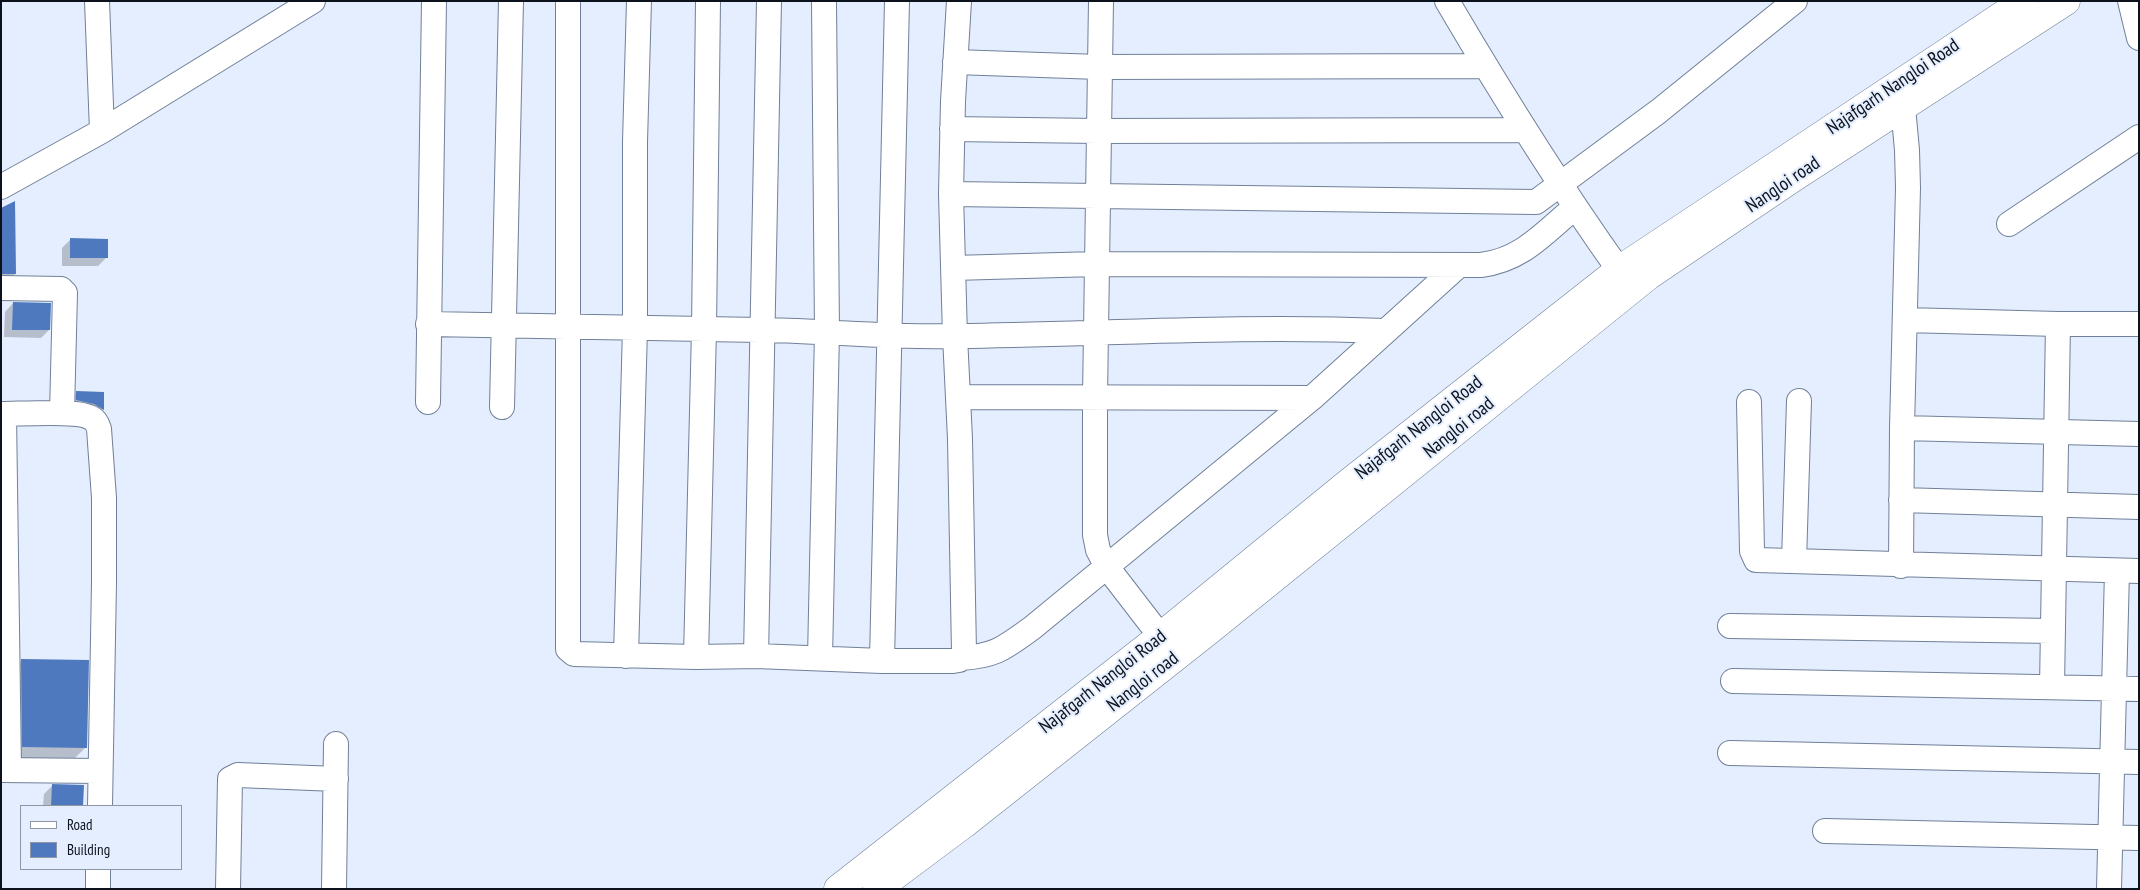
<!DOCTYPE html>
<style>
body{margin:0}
#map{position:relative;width:2140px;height:890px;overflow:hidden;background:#e4eefe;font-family:"PT Sans Narrow",sans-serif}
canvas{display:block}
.frame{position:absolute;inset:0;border:2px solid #0c121b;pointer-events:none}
.legend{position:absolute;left:20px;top:805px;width:162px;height:65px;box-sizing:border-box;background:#e4eefe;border:1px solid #8e96a3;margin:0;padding:6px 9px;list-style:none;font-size:15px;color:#0c121b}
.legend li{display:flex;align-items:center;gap:10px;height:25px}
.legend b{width:25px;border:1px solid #8e96a3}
</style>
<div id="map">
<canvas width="2140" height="890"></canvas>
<div class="frame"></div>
<ul class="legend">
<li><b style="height:6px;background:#fff"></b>Road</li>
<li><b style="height:14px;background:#4e79be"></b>Building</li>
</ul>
</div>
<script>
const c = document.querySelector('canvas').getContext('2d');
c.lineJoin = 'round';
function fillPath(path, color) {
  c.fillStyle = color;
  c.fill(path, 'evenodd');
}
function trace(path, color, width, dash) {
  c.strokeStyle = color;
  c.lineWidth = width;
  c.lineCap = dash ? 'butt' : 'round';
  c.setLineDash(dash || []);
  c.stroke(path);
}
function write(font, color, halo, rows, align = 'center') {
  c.font = font + ' "PT Sans Narrow",sans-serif';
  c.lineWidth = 4;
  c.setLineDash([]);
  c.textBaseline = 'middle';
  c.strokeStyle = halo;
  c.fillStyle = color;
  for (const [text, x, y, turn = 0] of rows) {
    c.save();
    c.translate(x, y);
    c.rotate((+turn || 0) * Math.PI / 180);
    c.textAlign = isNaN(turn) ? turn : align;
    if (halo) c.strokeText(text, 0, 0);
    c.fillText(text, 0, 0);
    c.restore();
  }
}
const shadow = new Path2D(`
 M1,209L15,274L2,287H1Z
 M70,240L106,258L98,266H62V248Z
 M13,303L49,330L41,338L4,337L5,312Z
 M77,392L103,393V410L95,418L68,401Z
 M22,660L86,747L69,764L6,763L5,677Z
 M52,786H82V806H43L44,794Z`);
const building = new Path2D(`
 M15,201L16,274H1V208Z
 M70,238L108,239V258H70Z
 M13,302L51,303L50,330H12Z
 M76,391L104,392V410L94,404L76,400Z
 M21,659L89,660L87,748L22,747Z
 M52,784L84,785L83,806H51Z`);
const minor = new Path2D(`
 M97,1L102,131
 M568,1V649L574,654L696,657L756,656L882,661H953L959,660L964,652L960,439L955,336L951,194L953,101L959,1
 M1101,1L1095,397V535L1098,550L1107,567L1171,650
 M1447,1C1501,93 1557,183 1619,270
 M2130,1L2139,38
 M955,62L1099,67L1485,66
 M952,129L1098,131L1525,130
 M1,187L102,131L313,1
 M951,194L1536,202L1659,111L1795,1
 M2009,224L2139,137
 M953,268L1096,264L1481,265C1522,260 1544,233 1574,208
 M1,288L61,289L65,293L62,413
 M1905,320L2058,324H2139
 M428,324C541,327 653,328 765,330C829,331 893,338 957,336C1100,334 1242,325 1385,331
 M958,397L1312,398
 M428,402L434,1
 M1749,402L1752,551L1756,560L2139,571
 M502,407L511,1
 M1,414C20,414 75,410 89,417C95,419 97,423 99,429L104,498V582L100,806
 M4,414L9,770
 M1902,428L2139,434
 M1901,500L2139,507
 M1794,561L1799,401
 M1901,566L1902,428L1908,188L1907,150L1903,107
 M1730,626L2053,631
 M626,656L635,328V142L639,1
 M756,656L769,1
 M696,657L704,329L708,1
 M820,658L827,332L824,1
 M961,658C996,656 1004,648 1032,628L1312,398L1459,265
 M882,661L897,1
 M1733,681L2139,689
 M2052,687L2058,324
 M1730,753L2139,762
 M1,770L100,771
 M1825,831L2139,838
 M98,889V869
 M228,889L230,779L238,775L336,779
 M334,889L336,744
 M2109,889L2117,571`);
const major = new Path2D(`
 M838,889L1161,636L1347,484L1619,270L2024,1
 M877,889L964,824L1207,632L1648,276L1793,178L2066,1`);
const streetNames = [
 ["Najafgarh Nangloi Road",1893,87,-34],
 ["Nangloi road",1783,185,-34],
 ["Najafgarh Nangloi Road",1419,428,-38],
 ["Nangloi road",1459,428,-39],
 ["Najafgarh Nangloi Road",1103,682,-38],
 ["Nangloi road",1143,682,-38]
];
fillPath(shadow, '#0003');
fillPath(building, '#4e79be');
trace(minor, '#708098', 26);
trace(major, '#708098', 29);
trace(minor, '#fff', 24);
trace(major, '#fff', 28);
write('19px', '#0c121b', '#e4eefe', streetNames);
</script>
